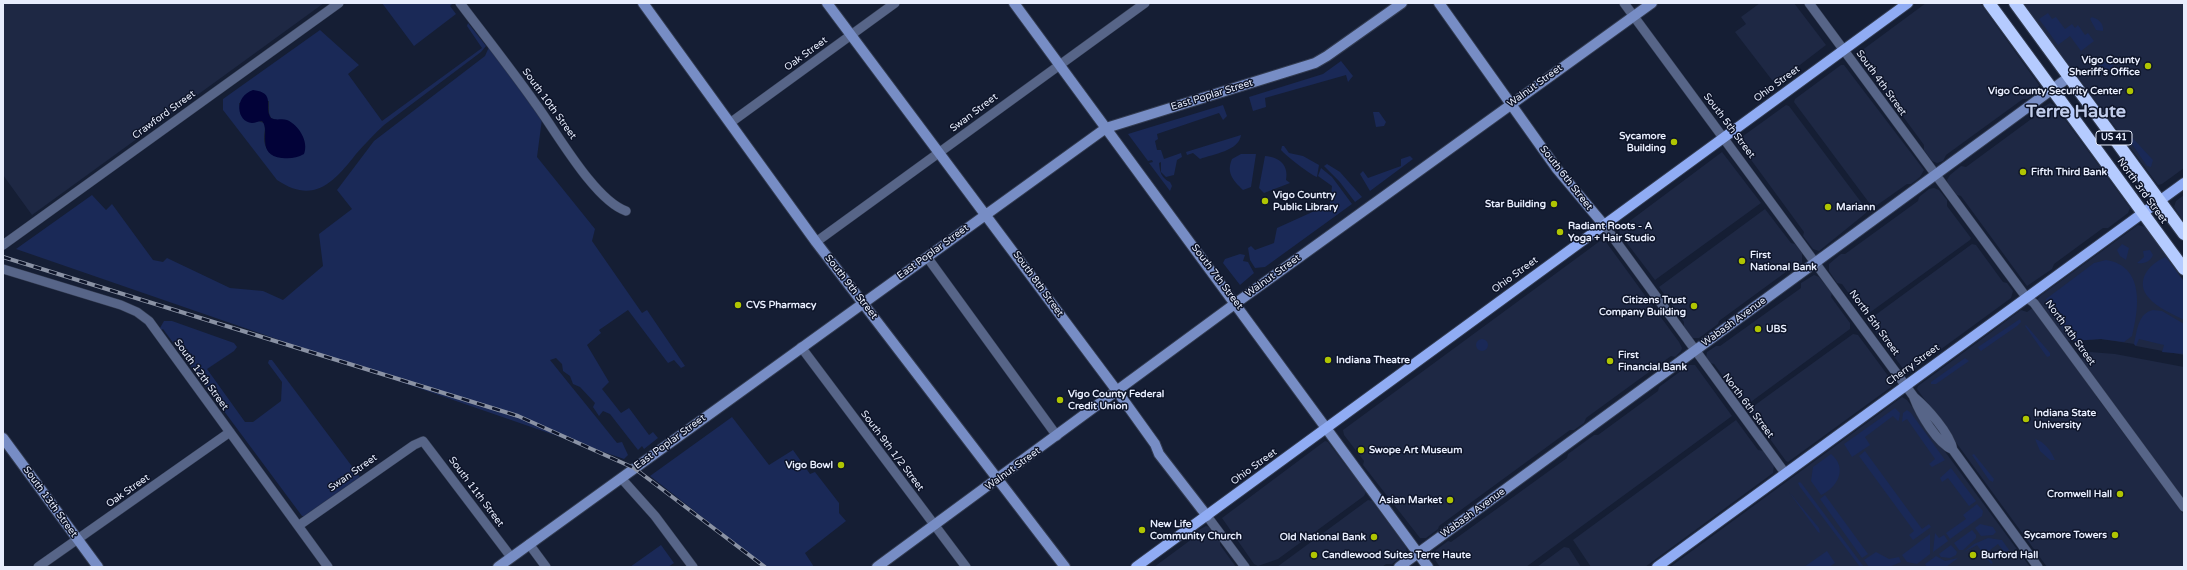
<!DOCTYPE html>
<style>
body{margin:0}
#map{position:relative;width:2187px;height:570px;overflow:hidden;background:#151e34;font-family:"Varela Round",sans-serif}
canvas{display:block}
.frame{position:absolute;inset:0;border:4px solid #e7edfd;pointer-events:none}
</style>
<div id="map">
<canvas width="2187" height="570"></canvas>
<div class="frame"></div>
</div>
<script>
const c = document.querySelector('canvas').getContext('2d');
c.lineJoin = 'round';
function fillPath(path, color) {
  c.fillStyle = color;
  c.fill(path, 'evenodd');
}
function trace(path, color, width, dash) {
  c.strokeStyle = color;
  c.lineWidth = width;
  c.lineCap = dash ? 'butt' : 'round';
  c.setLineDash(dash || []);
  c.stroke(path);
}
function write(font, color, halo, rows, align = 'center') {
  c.font = font + ' "Varela Round",sans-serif';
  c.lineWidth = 3;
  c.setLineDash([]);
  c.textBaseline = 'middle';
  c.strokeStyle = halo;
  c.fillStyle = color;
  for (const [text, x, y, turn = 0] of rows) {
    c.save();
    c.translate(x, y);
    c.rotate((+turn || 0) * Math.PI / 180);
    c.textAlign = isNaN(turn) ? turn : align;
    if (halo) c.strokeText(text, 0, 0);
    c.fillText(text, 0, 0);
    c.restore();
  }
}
const built = new Path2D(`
 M3,3H324L32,215L3,175Z
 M1760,3H1794L1826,45L1775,84L1735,32L1746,24L1741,17Z
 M1926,3H1980L2039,85L2037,92L2027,99H2023L1946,155L1943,161L1937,163L1932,161L1924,150V145L1857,54Z
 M2023,3H2184V168L2162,184L2158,185Z
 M1841,65H1844L1924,170L1920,177L1911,184H1907L1873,208L1794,102L1795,99Z
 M2050,103L2055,106L2130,208L2128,213L2108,228H2103L2054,264L2052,269L2027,286L1961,196L1957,195L1948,184L1947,180L1950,175L1961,166L1966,167L2034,117L2035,112Z
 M1786,105L1789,106L1867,210L1866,213L1819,251L1813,249L1803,236L1804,232L1738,142L1739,139Z
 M1722,152L1761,203L1655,280L1620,234L1619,229Z
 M1934,188L1939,190L1947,200V206L1971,238L1970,240L1865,316L1842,284L1837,283L1829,271V264L1841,254H1845L1918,201L1919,197L1929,189Z
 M2184,195V222L2174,207L2176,201Z
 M1765,209L1791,243L1795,244L1802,253V263L1795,268L1790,269L1719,321L1718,324L1699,338H1692L1684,327V322L1659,287Z
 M2138,225L2145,227L2184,281V355L2136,346L2134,344L2101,339L2067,341L2037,300L2040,296Z
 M1600,241L1606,242L1679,342L1682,348L1681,351L1675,357L1671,356L1586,418L1584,423L1574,430H1570L1439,526L1438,529L1426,538H1420L1363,465L1364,461L1344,435L1343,430Z
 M1972,244L1976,245L2003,282L2007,283L2013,291L2011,298L1907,374L1869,323L1870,319Z
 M1814,275L1819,277L1832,293L1831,297L1850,323V329L1748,404H1744L1714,364L1710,363L1706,358L1707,352L1716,346H1720L1801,288V283Z
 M2034,307L2097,391L2096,396L2130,442L2135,443L2143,454L2142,458L2184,515V567H2047L1917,389L1918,386L2021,310L2027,312Z
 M1853,334L1858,335L1889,377L1892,383L1891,387L1788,462L1786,461L1751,413V408Z
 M2090,352L2115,354L2184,367V503L2081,359Z
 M1689,365H1695L1732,416L1526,567H1440L1433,557L1436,550L1448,541L1451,542L1567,458L1568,454L1594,435H1598L1658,391L1659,387Z
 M1902,397L1907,400L2030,567H1670Z
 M1736,420L1758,450L1764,451L1774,465L1773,473L1645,567H1591L1573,540Z
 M1325,441L1328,442L1350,471L1355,473L1366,492L1364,496L1278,559L1258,566L1254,564L1222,518Z
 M1368,500L1372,501L1406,547L1407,552L1392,564H1386L1382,567H1277Z
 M1206,526L1210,527L1220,540V545L1236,567H1154L1196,536L1197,531Z
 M1564,547L1569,548L1581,567H1537Z`);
const green = new Path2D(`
 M382,3H453L450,6L456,14L414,46Z
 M2048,13L2052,19L2056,17L2065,29L2072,24L2075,28L2078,25L2085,35L2088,33L2094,41L2081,51L2070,36L2058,45L2039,19Z
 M2092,17C2099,19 2104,24 2103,31L2096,30L2090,19Z
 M468,23L486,46L481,52L384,125C374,134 365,144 356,154C334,182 314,205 277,180L223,110V99L320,30L359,65L348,74L382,121L482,48L467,26ZM269,101V113L271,118C282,123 292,118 299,132L291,158C278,159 264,154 264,138C264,132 266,129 264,123L241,115L239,103Z
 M489,47L542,119L537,157L595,229L592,241L642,313L647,310L685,366L681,368L674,360L668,363L628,310L599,330L601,333L587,345L609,382L602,389L621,413L629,408L649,435L653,432L658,438L644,449L642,446L638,450L610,414L603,411L599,416L593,407L595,403L580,387L573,384L570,376L563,371L562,364L556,358L550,360L617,443L622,442L628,455L624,459L16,249L92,195L106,210L112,204L153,260L163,262L167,258L230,288L263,291L283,300L323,266L319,234L352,209L337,190L374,141L485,56Z
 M2099 65a7 7 0 1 1 14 0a7 7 0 1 1-14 0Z
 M1341,61L1353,76L1348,82L1346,75L1265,98L1266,107L1253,111L1249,97L1323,74Z
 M1223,105L1227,116L1223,120L1219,113L1157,134L1158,139L1155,141L1157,150H1161L1164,159L1181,153L1182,157L1177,160L1174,175L1166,177L1161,172V162L1159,163C1160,172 1161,178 1170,182L1172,186L1170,191L1149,163L1153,162L1152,160L1148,161L1128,134Z
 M1373,112H1379L1386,122L1384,126L1376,127Z
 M2128,133L2153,160L2151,167L2147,166L2125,134Z
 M1241,135C1239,151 1213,154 1200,159L1193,153L1187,155L1186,152Z
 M1282,146H1284L1289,153L1303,156L1319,165L1317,177C1312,176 1285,155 1281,150Z
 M1241,154H1256L1251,187L1243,190C1233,180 1226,173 1232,159Z
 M1265,156C1279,157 1289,165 1286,180L1290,183L1264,193L1259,188Z
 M1410,156L1413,159L1370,191L1360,174L1363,171L1368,178L1401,166V159Z
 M1327,164L1340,172L1362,197L1355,202L1339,181L1324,166Z
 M1321,168L1332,177L1352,204L1265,267L1255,268L1250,260L1248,248L1251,246L1255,250L1274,243L1277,228L1330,204L1332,186L1318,176Z
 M2122,244L2129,248L2126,260L2120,256L2117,250Z
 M2150,250L2153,255C2150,262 2144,264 2137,263L2144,257L2143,251Z
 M1240,254L1245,255L1243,261L1248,262L1254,273L1240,285L1223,263L1225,259Z
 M2166,257L2184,282V320C2173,314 2157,308 2149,298C2134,282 2149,263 2166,257Z
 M2106,260C2145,266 2139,309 2132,336L2124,342L2101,339L2072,341L2046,305V299L2094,263Z
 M2153,310L2162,311L2184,324V354L2162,352L2164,345L2139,339L2136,346L2134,344C2137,331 2138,313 2153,310Z
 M2020,319L2021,322L2017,326L1981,351L1979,349L1978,347Z
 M164,321H172L234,343L237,347L234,351L207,369L245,422H253L281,401L282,382L268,363L269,360H272L360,477L306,516H302L163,329L161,330L160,328Z
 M2026,325L2050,353V356L2047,357L2025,326Z
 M1476 345a6 6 0 1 1 12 0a6 6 0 1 1-12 0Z
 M1965,358L1969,361L1936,384H1931V382Z
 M1895,408L1900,413L1899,420L1898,421L1893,416L1865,437L1870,445L1852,457L1844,444Z
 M1907,410L1911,413L1945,460L1932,467L1929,464L1935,459L1907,419L1902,422L1903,413Z
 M732,417L769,465L793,450L810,474L815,472L839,503V513L846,521L805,553L814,567H766L650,476Z
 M2035,439C2044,441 2052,452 2055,460H2050L2040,451Z
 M1865,451L1922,529L1929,524L1931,527L1913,540L1909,535L1914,531L1859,456Z
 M1831,454C1848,468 1838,487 1821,495L1811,481L1813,467Z
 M1974,454L1994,479L1993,482L1989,480L1972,455Z
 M1951,468L1976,501L1969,506L1948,478L1942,482L1940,478Z
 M1800,482L1802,484L1864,567H1860L1800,487L1798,483Z
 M1789,492L1819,528L1820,533L1818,532Z
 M1825,495L1868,554L1862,558L1820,499Z
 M1977,504L1983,511L1982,516L1950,539L1946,533L1966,519L1963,515Z
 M1980,524L1993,527L1996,532L1993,535L1981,536L1975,528Z
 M1972,530L1976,535V538L1963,550H1959L1954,543Z
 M1935,533L1939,538L1944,535L1948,541L1933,552Z
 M1930,534V554L1917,564L1907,562L1902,555Z
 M1988,538L2002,540L2009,550L2005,553L1998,544L1986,553L1993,563L1991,564L1977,545L1964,552L1974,544Z
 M661,545L674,563L668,567H630Z
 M1951,545L1957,552L1956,555L1950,558L1941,557L1939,554Z
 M1827,551L1835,563L1829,567H1804Z
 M1876,552L1889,559L1899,557L1901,562L1889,567H1869L1864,560Z
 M1936,556L1945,561L1958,558L1946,567H1927L1925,564Z`);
const water = new Path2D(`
 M253,90C277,93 263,107 271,118C277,121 281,118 287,120C299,125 309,142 304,154C297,158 290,159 282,158C255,155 271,131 262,121C259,121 255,123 252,123C237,122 233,97 253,90Z`);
const street = new Path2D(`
 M460,3C485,36 511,69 535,103C556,131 594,200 626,211
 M1624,3L1914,397C1927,408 1950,433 1953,450L2038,567
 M1809,3L2026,297L2034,303L2184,507
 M730,123L895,3
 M1604,225L1785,473
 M816,242L1145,3
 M3,245L339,3
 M927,257L1057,436
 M3,269L121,305L137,312L149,321L328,567
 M801,347L966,567
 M1914,398C1920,414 1937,443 1953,450
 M621,478L655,516L693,567
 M1207,516L1245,567
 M298,526L414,445L423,441L511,557
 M529,544L546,567
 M38,567L230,432`);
const secondary = new Path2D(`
 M643,3L816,242L1065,567
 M827,3L1117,391L1155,444L1159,454L1207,516
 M1014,3L1428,567
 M1439,3L1557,169L1604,225
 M3,438L98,567
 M498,567L1106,128L1315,63L1327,56L1402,3
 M877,567L1236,303L1652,3
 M1399,567L2069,77`);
const primary = new Path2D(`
 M1136,567L1908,3
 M1657,567L2184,183`);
const highway = new Path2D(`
 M1989,3L2184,269
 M2015,3L2184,234`);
const rail = new Path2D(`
 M3,257L518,416L634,468L765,567`);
const markers = [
 [2148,66,4,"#b0c502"],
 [2130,91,4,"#b0c502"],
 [1674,142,4,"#b0c502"],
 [2023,172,4,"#b0c502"],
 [1265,201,4,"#b0c502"],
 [1554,204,4,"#b0c502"],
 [1828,207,4,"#b0c502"],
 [1560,232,4,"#b0c502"],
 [1742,261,4,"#b0c502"],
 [738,305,4,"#b0c502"],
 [1694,306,4,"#b0c502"],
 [1758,329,4,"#b0c502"],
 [1328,360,4,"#b0c502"],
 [1610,361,4,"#b0c502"],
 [1060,400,4,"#b0c502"],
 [2026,419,4,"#b0c502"],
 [1361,450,4,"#b0c502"],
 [841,465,4,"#b0c502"],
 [2120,494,4,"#b0c502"],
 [1450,500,4,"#b0c502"],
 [1142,530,4,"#b0c502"],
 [2115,535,4,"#b0c502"],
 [1374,537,4,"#b0c502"],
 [1314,555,4,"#b0c502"],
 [1973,555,4,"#b0c502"]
];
const shields = [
 [2114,138,36]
];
const shieldNames = [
 ["US 41",2114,138]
];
const streetNames = [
 ["Oak Street",806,54,-36],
 ["South 4th Street",1881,83,54],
 ["Ohio Street",1777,84,-36],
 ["Walnut Street",1535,86,-36],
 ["East Poplar Street",1212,95,-17],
 ["South 10th Street",549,104,54],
 ["Swan Street",974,113,-37],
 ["Crawford Street",164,115,-36],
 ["South 5th Street",1729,126,53],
 ["South 6th Street",1566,178,52],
 ["North 3rd Street",2142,191,54],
 ["East Poplar Street",933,252,-36],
 ["Ohio Street",1515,275,-36],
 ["Walnut Street",1273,276,-36],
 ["South 7th Street",1217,277,53],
 ["South 8th Street",1038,284,54],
 ["South 9th Street",851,287,52],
 ["Wabash Avenue",1734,322,-36],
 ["North 5th Street",1874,323,54],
 ["North 4th Street",2070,333,54],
 ["Cherry Street",1913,365,-36],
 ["South 12th Street",201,375,54],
 ["North 6th Street",1748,406,53],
 ["East Poplar Street",670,442,-36],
 ["South 9th 1/2 Street",892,451,53],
 ["Ohio Street",1254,467,-36],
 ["Walnut Street",1013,469,-36],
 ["Swan Street",353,473,-35],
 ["Oak Street",128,491,-35],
 ["South 11th Street",476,492,53],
 ["South 13th Street",50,502,54],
 ["Wabash Avenue",1473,513,-36]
];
const poiNames = [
 ["Vigo County",2140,60,"right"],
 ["Sheriff's Office",2140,72,"right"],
 ["Vigo County Security Center",2122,91,"right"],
 ["Sycamore",1666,136,"right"],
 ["Building",1666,148,"right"],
 ["Fifth Third Bank",2031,172],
 ["Vigo Country",1273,195],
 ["Public Library",1273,207],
 ["Star Building",1546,204,"right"],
 ["Mariann",1836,207],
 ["Radiant Roots - A",1568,226],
 ["Yoga + Hair Studio",1568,238],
 ["First",1750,255],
 ["National Bank",1750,267],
 ["Citizens Trust",1686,300,"right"],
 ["Company Building",1686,312,"right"],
 ["CVS Pharmacy",746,305],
 ["UBS",1766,329],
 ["First",1618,355],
 ["Financial Bank",1618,367],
 ["Indiana Theatre",1336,360],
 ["Vigo County Federal",1068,394],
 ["Credit Union",1068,406],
 ["Indiana State",2034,413],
 ["University",2034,425],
 ["Swope Art Museum",1369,450],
 ["Vigo Bowl",833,465,"right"],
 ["Cromwell Hall",2112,494,"right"],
 ["Asian Market",1442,500,"right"],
 ["New Life",1150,524],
 ["Community Church",1150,536],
 ["Sycamore Towers",2107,535,"right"],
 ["Old National Bank",1366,537,"right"],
 ["Candlewood Suites Terre Haute",1322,555],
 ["Burford Hall",1981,555]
];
const townNames = [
 ["Terre Haute",2076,112]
];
fillPath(built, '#1e2844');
fillPath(green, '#1a2957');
fillPath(water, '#020238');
trace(street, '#323b50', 10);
trace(secondary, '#323b50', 12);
trace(primary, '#323b50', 12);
trace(highway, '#323b50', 14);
trace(street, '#576588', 9);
trace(secondary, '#778dc5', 10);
trace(primary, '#90acf4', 10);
trace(highway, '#b5cbff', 12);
trace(rail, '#8a92a4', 4);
trace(rail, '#0d1429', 2.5, [8]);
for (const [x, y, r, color] of markers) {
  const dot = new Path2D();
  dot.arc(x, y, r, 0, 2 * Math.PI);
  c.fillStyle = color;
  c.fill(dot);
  trace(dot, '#0d1429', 1.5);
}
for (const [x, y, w] of shields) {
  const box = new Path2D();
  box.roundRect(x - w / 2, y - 7, w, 14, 3);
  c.fillStyle = '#0d1429';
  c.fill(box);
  trace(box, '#e7edfd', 1);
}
write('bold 9px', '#e7edfd', null, shieldNames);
write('10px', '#e7edfd', '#0d1429', streetNames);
write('bold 10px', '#e7edfd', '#0d1429', poiNames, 'left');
write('bold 18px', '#c2ceec', '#0d1429', townNames);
</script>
